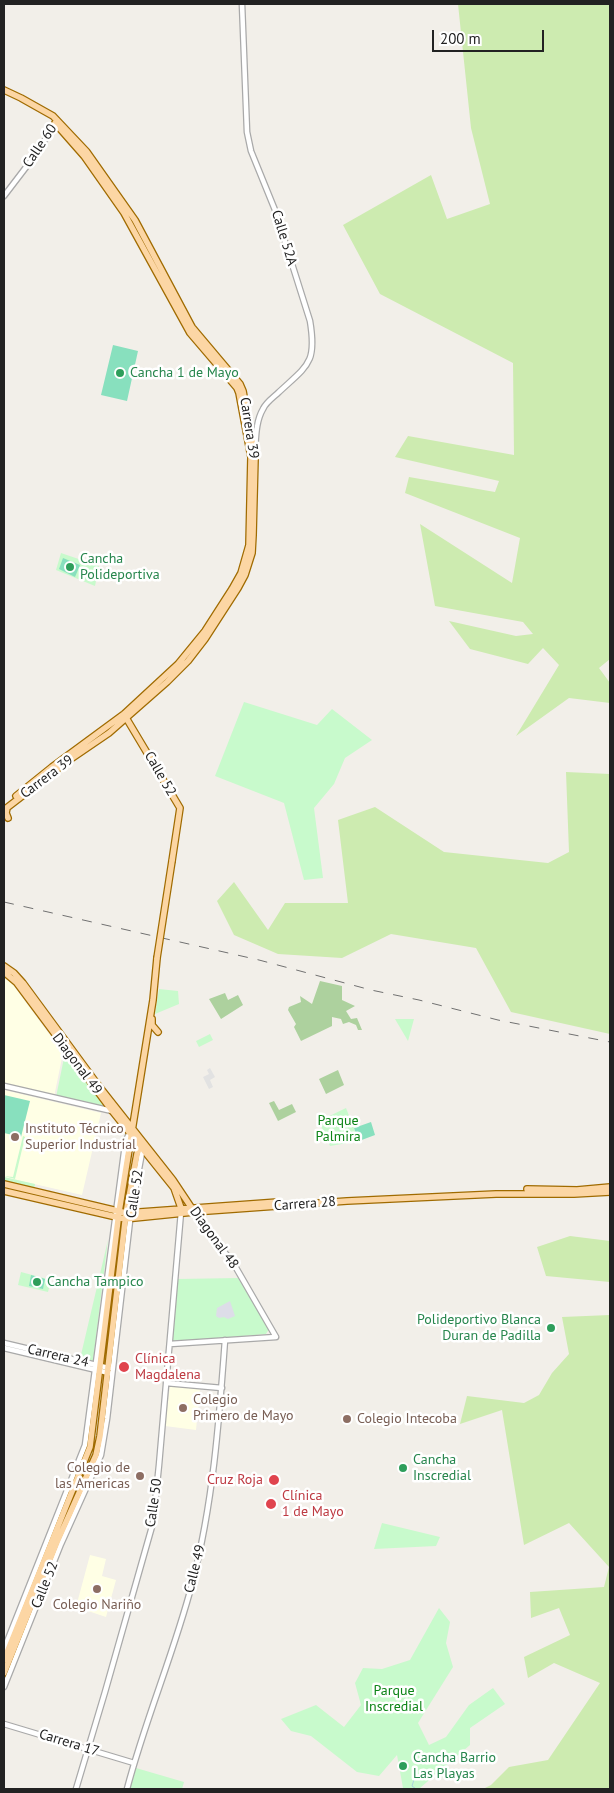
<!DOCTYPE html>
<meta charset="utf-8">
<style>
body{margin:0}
#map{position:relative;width:614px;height:1793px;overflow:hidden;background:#f2efe9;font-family:"PT Sans",sans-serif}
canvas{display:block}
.frame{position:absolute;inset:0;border:5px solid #222;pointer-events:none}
.scale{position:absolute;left:432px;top:30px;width:112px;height:22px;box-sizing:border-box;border:2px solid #222;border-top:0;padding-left:6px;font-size:15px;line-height:18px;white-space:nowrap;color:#222;-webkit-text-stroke:4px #fff;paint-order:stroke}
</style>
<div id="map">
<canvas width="614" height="1793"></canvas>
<div class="frame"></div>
<div class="scale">200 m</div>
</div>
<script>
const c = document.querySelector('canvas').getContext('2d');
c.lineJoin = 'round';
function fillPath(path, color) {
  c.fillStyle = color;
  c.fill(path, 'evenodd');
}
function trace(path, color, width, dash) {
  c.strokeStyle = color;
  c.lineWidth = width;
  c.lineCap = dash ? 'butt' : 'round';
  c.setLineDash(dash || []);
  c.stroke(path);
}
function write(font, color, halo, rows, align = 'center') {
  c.font = font + ' "PT Sans",sans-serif';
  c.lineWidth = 5;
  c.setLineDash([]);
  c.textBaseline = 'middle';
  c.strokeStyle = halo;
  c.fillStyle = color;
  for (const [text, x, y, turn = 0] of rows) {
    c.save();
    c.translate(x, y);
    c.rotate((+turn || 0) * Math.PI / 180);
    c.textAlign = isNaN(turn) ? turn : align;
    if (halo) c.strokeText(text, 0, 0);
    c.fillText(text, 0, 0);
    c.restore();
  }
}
const education = new Path2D(`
 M4,977L8,978L63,1053L54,1097L4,1084Z
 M4,1090L101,1113L82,1195L4,1177Z
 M170,1386L200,1389L196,1430L165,1426Z
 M90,1555L106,1559L102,1576L116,1580L106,1617L76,1607Z`);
const grass = new Path2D(`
 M458,4H610V659L599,668L610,683V703L569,698L516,736L559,665L543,648L528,664L470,649L449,621L516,636L533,634L523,622L435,606L420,524L512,583L520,538L405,493L409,477L495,492L499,481L395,457L408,436L514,455L513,363L380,294L343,225L431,175L447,219L490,204L471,128Z
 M566,772L610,774V1034L511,1012L476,948L391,934L342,958L278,954L234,935L217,901L234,882L268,930L285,903H348L338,820L375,807L444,852L548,863L569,852Z
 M570,1236L610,1241V1282L546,1276L537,1247Z
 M610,1315V1789H483L491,1785L509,1767L548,1760L600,1683L554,1663L528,1678L524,1657L570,1635L559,1608L531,1618L530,1592L604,1587L609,1567L569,1523L524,1545L502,1410L460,1424L467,1396L524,1403L539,1395L552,1373L569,1354L562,1317Z`);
const forest = new Path2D(`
 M320,981L342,986V1000L355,1006L346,1011L351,1019L357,1018L362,1030H358L356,1025L349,1022L343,1024L341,1019L332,1017V1026L301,1041L294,1027L296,1024L288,1010L289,1007L301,1002L300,996L312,1004Z
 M225,993L228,1000L238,995L243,1005L221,1019L209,999Z
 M338,1070L344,1085L326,1094L319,1079Z
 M274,1101L279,1110L292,1104L296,1112L278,1121L269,1103Z`);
const park = new Path2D(`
 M61,553L99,566L95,586L56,570Z
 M244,702L317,725L332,709L372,740L345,758L334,784L314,808L323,878L304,880L284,803L215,776Z
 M159,989L178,991L179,1004L155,1014Z
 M395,1019H414L408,1041Z
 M210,1034L213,1040L199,1047L196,1041Z
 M65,1053L107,1110L56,1097Z
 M346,1108L359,1141L330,1146L319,1121Z
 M23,1136L25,1137L15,1179L4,1176L13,1177Z
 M4,1177L35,1184L34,1191L4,1184Z
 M108,1240L93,1361L80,1359Z
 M21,1272L51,1280L48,1292L18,1285Z
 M238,1278L268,1326L269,1329L266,1334L172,1342L177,1279Z
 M382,1523L440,1537L436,1546L374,1549Z
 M439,1608L450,1622L446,1643L453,1667L418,1723L429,1745L446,1737L469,1705L493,1688L505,1704L470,1728V1745L420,1788H403L397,1755L379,1776L357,1772L311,1736L291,1731L281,1719L316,1705L344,1727L361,1705L355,1683L363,1668L382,1669L410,1660Z
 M136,1768L184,1782L182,1789H130Z`);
const pitch = new Path2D(`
 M113,345L138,351L127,401L101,395Z
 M63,558L80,565L75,577L59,569Z
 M4,1095L30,1101L21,1137L4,1133Z
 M371,1122L375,1135L359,1141L354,1128Z
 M31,1275L45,1279L43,1289L29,1286Z`);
const parking = new Path2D(`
 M210,1068L215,1077L210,1080L213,1087L209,1089L203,1077L209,1074L207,1070Z`);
const plaza = new Path2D(`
 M230,1301L235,1316L228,1319L224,1317L219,1318L216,1316L217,1308Z`);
const stream = new Path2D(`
 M416,1789L412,1786L417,1770`);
const minor = new Path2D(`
 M242,4L247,132L251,151L275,210L310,321C317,363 308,365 279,392C274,397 266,402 263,409C256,421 256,436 255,450
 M4,196L30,162L57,122
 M4,1086L112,1111
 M4,1343L109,1368
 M170,1344L276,1337L235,1266L194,1211
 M4,1348L109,1373
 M166,1383L222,1388
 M4,1649L85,1445L125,1145L127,1138L131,1130
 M4,1687L61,1544L101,1455L107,1419L131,1212L143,1147
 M4,1724L134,1763
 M76,1789L105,1692L153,1523L159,1465L181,1212
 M127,1789C145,1720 174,1653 192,1584C213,1504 219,1422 225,1340`);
const major = new Path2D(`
 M4,90L21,98L53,116L87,152L135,220L192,327L240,384L243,391L255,458L253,535L252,553L245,575L238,588L205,639L188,661L167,682L109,733L65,763L4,810
 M125,716L180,808L172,861
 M16,796L52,767L124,714L178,664L205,631L232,589L241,573L249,545L251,457L239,393L237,388L190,333L124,213L84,156L55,123
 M7,808L6,813L8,818
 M4,966L14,973L23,983L98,1085L173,1180L191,1207
 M4,972L17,983L113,1112L174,1188L181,1208
 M152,1019V1025L158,1032
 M4,1184L126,1213L278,1202
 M527,1189L577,1190L610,1187
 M4,1191L125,1219L194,1212L347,1201L496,1194H574L610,1192
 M4,1660L90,1447L119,1212L153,1000L157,958
 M4,1673L57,1542L96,1455L100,1436L126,1213L137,1154L140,1146L144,1144`);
const rail = new Path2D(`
 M4,902L259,960L371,990L419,1000L498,1020L610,1042`);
const majorBridge = new Path2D(`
 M157,958L172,861`);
const markers = [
 [120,373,5,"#2e9e5b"],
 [70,567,5,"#2e9e5b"],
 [15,1137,5,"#8d6e63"],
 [37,1282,5,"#2e9e5b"],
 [551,1328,5,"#2e9e5b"],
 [124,1367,6,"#e0444e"],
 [183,1408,5,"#8d6e63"],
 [347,1419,5,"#8d6e63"],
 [403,1468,5,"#2e9e5b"],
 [140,1476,5,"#8d6e63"],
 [274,1480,6,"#e0444e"],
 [271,1504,6,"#e0444e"],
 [97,1589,5,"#8d6e63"],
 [403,1766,5,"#2e9e5b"]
];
const streetNames = [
 ["Calle 60",40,146,-56],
 ["Calle 52A",284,238,73],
 ["Carrera 39",249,428,81],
 ["Calle 52",160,774,60],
 ["Carrera 39",47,777,-37],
 ["Diagonal 49",77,1064,53],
 ["Calle 52",135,1194,-81],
 ["Carrera 28",305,1204,-4],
 ["Diagonal 48",214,1238,54],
 ["Carrera 24",58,1356,13],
 ["Calle 50",154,1503,-82],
 ["Calle 49",195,1569,-76],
 ["Calle 52",45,1585,-68],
 ["Carrera 17",69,1743,17]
];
const leisureNames = [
 ["Cancha 1 de Mayo",130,373],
 ["Cancha",80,559],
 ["Polideportiva",80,575],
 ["Cancha Tampico",47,1282],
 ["Polideportivo Blanca",541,1320,"right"],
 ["Duran de Padilla",541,1336,"right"],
 ["Cancha",413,1460],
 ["Inscredial",413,1476],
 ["Cancha Barrio",413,1758],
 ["Las Playas",413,1774]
];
const parkNames = [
 ["Parque",338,1121],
 ["Palmira",338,1137],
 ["Parque",394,1691],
 ["Inscredial",394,1707]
];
const educationNames = [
 ["Instituto Técnico",25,1129],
 ["Superior Industrial",25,1145],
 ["Colegio",193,1400],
 ["Primero de Mayo",193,1416],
 ["Colegio Intecoba",357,1419],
 ["Colegio de",130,1468,"right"],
 ["las Americas",130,1484,"right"],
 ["Colegio Nariño",97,1605,"center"]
];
const healthNames = [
 ["Clínica",135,1359],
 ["Magdalena",135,1375],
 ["Cruz Roja",263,1480,"right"],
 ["Clínica",282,1496],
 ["1 de Mayo",282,1512]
];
fillPath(education, '#ffffe5');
fillPath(grass, '#cdebb0');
fillPath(forest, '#add19e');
fillPath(park, '#c8facc');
fillPath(pitch, '#88e0be');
fillPath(parking, '#e2e2e2');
fillPath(plaza, '#dddde8');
trace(stream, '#aad3df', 1);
trace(minor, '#a9a9a9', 7);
trace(major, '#a06b00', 8);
trace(minor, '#fff', 4.5);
trace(major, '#fcd6a4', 5.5);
trace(rail, '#707070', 1, [10, 10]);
trace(majorBridge, '#a06b00', 8, []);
trace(majorBridge, '#fcd6a4', 5.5);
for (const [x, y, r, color] of markers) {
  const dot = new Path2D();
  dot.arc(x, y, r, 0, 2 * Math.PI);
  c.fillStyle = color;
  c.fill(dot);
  trace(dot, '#fff', 2);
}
write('14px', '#222', '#fff', streetNames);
write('14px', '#27864d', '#fff', leisureNames, 'left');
write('14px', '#0c8416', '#fff', parkNames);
write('14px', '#785e54', '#fff', educationNames, 'left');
write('14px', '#be3a42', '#fff', healthNames, 'left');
</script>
